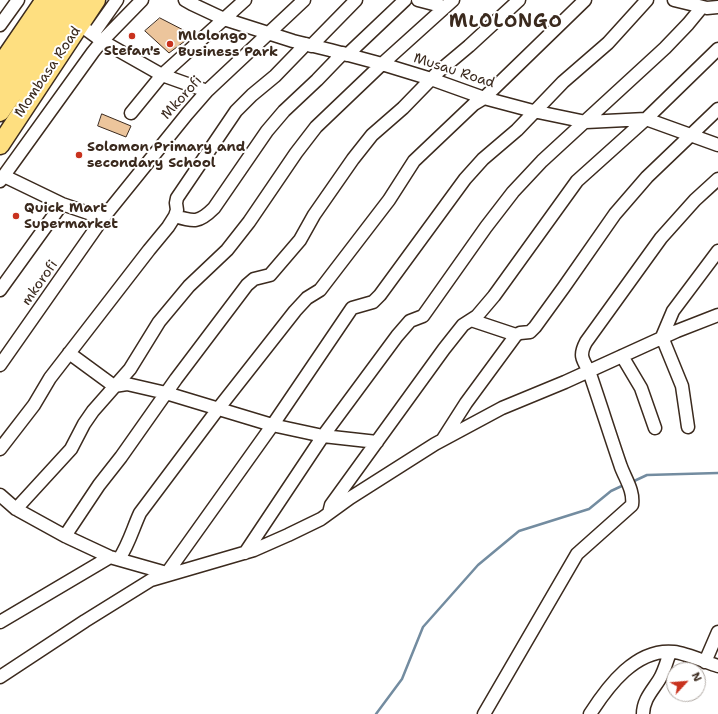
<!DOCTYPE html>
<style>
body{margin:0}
#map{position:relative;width:718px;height:714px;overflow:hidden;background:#fff;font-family:"Shantell Sans",sans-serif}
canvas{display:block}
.north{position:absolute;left:666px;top:662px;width:40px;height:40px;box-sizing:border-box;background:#fff;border:1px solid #b1aaa5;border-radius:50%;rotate:64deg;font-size:11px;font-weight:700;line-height:16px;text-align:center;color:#3b2a1e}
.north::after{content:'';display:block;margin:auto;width:14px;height:18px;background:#c8321e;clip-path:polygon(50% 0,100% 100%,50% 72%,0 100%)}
</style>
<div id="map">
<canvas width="718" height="714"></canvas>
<div class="north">N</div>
</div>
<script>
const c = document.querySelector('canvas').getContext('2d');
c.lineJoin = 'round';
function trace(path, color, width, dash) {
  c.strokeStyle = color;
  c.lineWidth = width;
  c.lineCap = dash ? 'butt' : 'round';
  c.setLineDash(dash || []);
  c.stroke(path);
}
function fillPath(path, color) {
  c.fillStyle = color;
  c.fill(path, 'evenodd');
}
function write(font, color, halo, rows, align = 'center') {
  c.font = font + ' "Shantell Sans",sans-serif';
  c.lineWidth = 4;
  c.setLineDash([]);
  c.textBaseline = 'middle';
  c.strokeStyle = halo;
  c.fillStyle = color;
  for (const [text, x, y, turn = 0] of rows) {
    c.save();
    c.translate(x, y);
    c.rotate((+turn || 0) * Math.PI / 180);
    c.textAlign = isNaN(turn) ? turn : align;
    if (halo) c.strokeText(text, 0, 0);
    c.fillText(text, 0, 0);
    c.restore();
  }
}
const stream = new Path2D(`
 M632,482L647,475L718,473
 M376,714L402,679L423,627L478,565L519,531L589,509L611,491L626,484`);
const building = new Path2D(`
 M160,18L193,35L169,53L145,31Z
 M102,114L131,126L126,137L98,126Z`);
const minor = new Path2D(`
 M185,0L192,4L224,19L293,41L330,50L382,64L431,79L484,98L533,111L586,122L646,119L718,145
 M418,0L445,7
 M674,0L707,8L718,7
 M0,25L18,0
 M80,25L102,41L162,75L207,91
 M93,34L117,0
 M311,46L356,0
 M347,55L405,0
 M131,113L162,75L245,0
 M4,176L62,204L103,218
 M0,181L93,52L102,41L142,0
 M175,216C194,222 199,223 214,208L267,131L284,111L317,80L343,53
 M0,290L62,204
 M471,320L516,335
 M69,353L114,386L127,384L166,393L272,425L323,436L377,442
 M622,356L641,388L655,428
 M0,365L103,218L187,114L207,91L304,0
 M688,427L682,386L662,337L673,311L718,251
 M443,439L466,403L516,335L520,333L530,332L535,327L564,287L615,214L647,177L718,109
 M0,449L34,405L50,378L149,250L168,227L175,216L177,210L176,203L177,198L236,111L252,95L275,76L306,44
 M0,495L16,509L65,536L110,557L170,574
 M16,509L71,449L84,424L93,411L130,369L159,322L189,286L227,250L249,222L296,153L316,127L382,64L453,0
 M329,513L331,505L444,349L463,325L477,316L494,296L577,181L646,119L718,49
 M65,536L99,485L121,457L176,379L247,285L254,279L270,275L300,240L314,215L353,159L372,135L403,108L438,72L469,46L519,0
 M245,553L323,436L397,336L410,321L423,316L428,309L486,227L513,192L542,161L665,48L688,24L702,7
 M119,559C129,544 133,528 140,513L218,409L295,311L307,298L320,290L389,200L414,161L474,104L484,98L585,0
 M167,573L274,423L352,308L373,302L380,295L465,179L483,159L517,130L563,82L608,43L647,0
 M0,622L110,557
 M705,662L718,632
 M0,677L85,621L151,580L254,550L288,535L321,519L350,498L435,444L502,408L565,382L677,331L718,315
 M484,714L577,554L632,505C634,491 626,480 621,467C610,435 600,403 589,371C582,359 579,355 586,342L661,238L695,200L718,179
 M590,714C608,686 636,648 674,652C685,653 706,662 718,666
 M643,714C643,700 652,691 659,680C664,672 667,661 670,652`);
const highway = new Path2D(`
 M0,66L45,0
 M0,88L60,0
 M0,112L76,0
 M0,145L96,0`);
const markers = [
 [132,36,4,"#c8321e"],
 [170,44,4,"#c8321e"],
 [79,155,4,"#c8321e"],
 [16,216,4,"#c8321e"]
];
const poiNames = [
 ["Mlolongo",178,36],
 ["Business Park",178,52],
 ["Stefan's",132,51,"center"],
 ["Solomon Primary and",87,147],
 ["secondary School",87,163],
 ["Quick Mart",24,208],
 ["Supermarket",24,224]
];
const streetNames = [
 ["Musau Road",454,71,18],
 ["Mombasa Road",48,72,-56],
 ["Mkorofi",182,98,-48],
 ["mkorofi",40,283,-55]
];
const districtNames = [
 ["MLOLONGO",506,22]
];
trace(stream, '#738ca0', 2.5);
fillPath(building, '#ecc59c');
trace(building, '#3b2a1e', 1);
trace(minor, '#3b2a1e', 15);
trace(highway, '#3b2a1e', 21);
trace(minor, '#fff', 12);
trace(highway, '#fedf80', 18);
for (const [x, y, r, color] of markers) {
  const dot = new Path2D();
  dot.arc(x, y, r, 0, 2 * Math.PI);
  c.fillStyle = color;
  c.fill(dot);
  trace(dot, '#fff', 1.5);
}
write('bold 14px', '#3b2a1e', '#fff', poiNames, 'left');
write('14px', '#3b2a1e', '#fff', streetNames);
c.letterSpacing = '1px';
write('bold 18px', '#3b2a1e', '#fff', districtNames);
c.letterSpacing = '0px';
</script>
